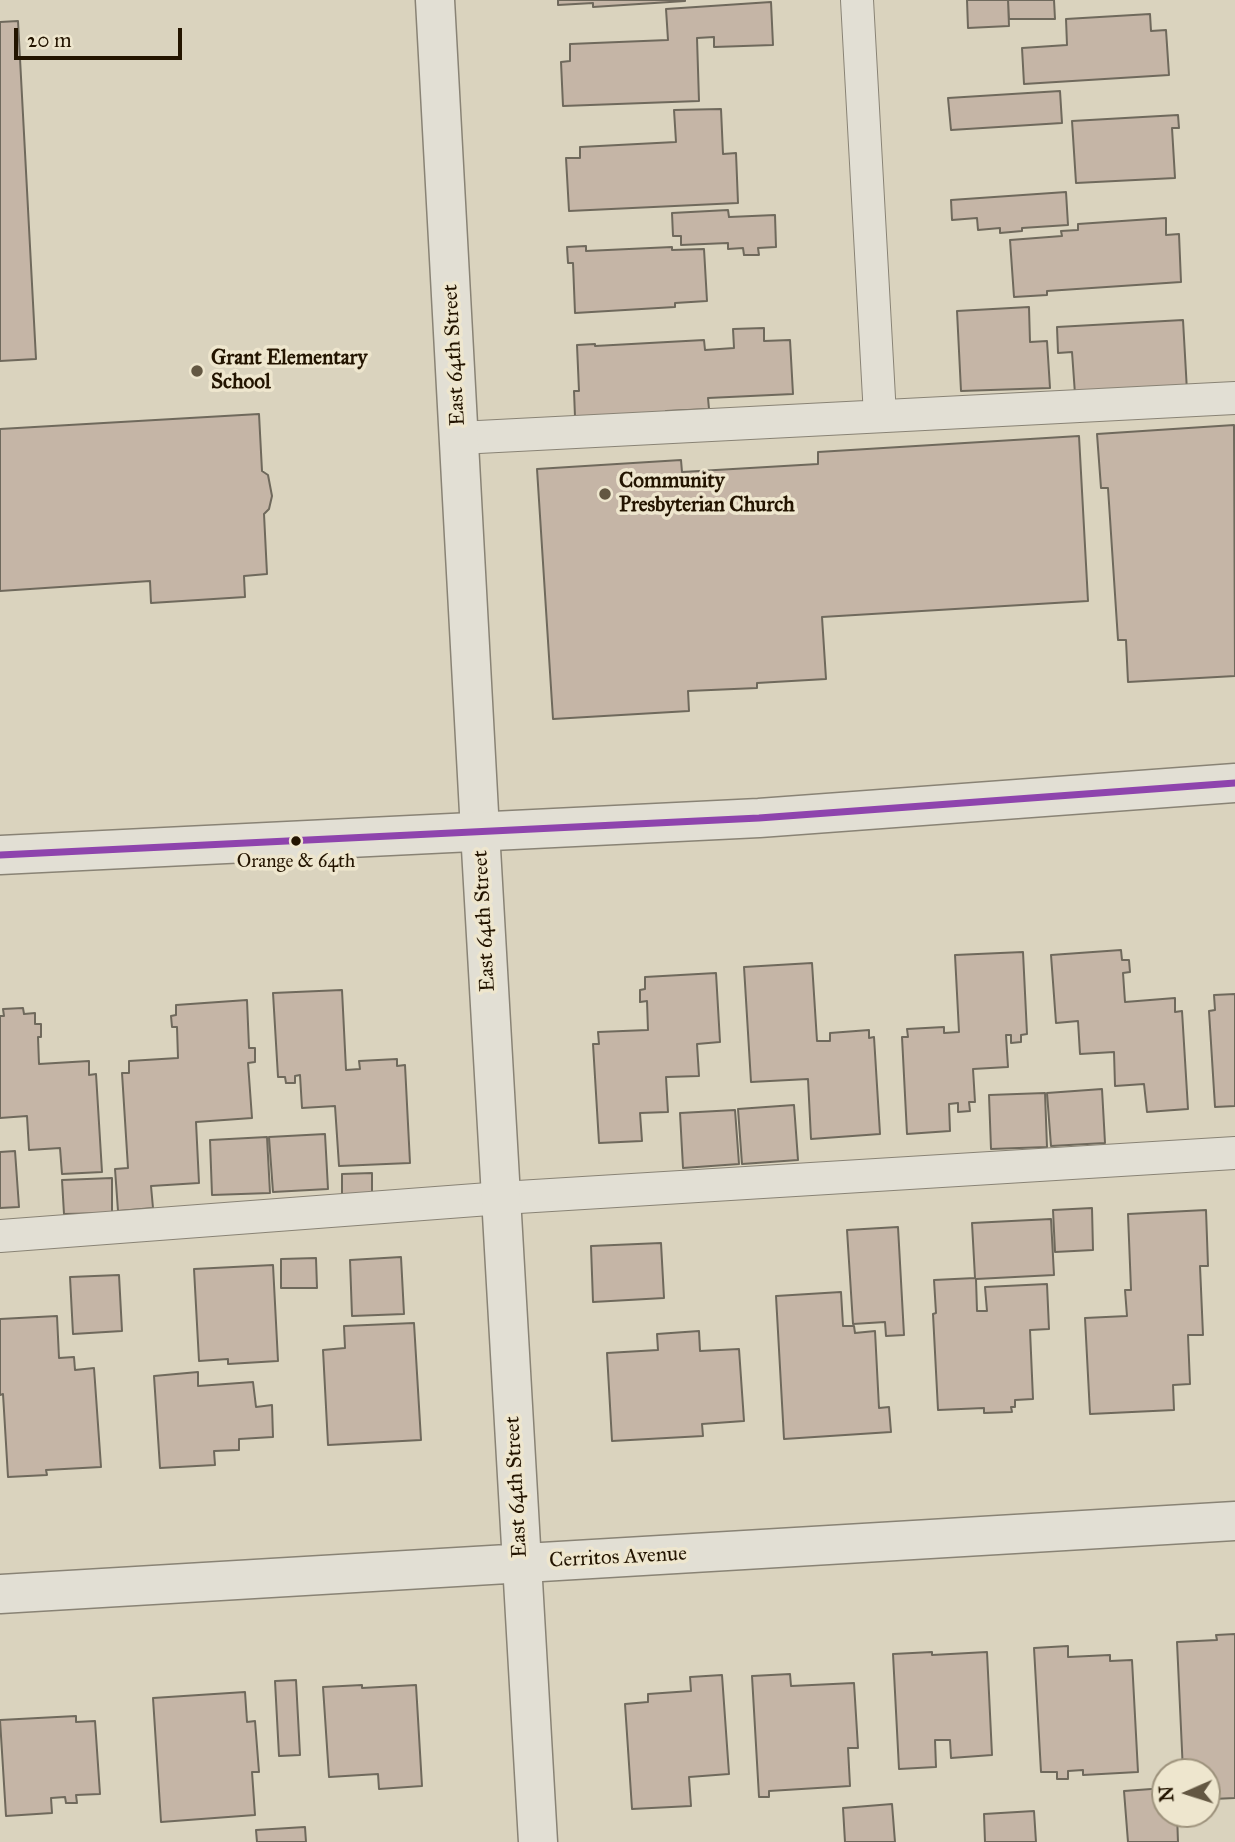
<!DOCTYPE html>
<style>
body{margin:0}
#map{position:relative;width:1235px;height:1842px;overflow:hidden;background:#dad3be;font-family:"IM FELL Great Primer",serif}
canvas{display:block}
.north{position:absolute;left:1151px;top:1758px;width:70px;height:70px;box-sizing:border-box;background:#eee6ce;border:2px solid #9d927c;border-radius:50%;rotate:267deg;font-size:19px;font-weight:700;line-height:28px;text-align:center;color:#231400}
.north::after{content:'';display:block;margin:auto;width:24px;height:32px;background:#635742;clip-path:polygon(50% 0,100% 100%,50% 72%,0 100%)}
.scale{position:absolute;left:14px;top:28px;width:168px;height:32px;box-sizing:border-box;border:4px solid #231400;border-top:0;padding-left:9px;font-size:21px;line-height:24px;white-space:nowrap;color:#231400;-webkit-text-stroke:5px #eee6ce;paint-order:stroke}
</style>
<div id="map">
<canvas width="1235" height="1842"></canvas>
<div class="north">N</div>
<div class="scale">20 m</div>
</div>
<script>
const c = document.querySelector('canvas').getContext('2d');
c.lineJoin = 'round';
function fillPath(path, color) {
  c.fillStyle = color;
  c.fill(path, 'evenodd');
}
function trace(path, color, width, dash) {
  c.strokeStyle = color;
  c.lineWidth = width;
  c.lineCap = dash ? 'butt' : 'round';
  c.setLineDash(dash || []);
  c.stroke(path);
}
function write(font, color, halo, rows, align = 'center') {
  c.font = font + ' "IM FELL Great Primer",serif';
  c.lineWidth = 7;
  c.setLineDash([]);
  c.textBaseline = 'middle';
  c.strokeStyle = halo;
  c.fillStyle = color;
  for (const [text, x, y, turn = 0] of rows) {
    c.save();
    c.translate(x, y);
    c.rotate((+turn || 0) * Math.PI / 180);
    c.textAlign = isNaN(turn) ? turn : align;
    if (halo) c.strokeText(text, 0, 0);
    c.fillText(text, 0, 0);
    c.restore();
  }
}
const building = new Path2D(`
 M558,0H685V1L593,7V3L558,5Z
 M967,0H1008L1009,26L968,28Z
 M1008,0H1054L1055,19H1009Z
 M771,2L773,45L714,47V37L697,38L699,101L563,106L561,62L570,61V44L668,40L666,9Z
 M1150,14L1151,31L1166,30L1169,75L1024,84L1022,48L1067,45L1066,19Z
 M18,21L36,359L0,361V22Z
 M1060,91L1062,123L951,130L948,98Z
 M721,109L723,154L736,153L738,203L569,211L566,158H580V147L676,142L674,110Z
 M1178,115L1179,128H1172L1175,178L1076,183L1072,121Z
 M1066,192L1068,225L1022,228V231L1000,233V228L978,230L977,218L952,220L951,200Z
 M728,210L729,217L775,215L776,247L758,248L759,255H744L743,248L728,249V243L681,245V236H673L672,213Z
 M1166,218V235L1179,234L1181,282L1047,291V295L1014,297L1010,240L1062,236L1061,231L1078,230V224Z
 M586,246V251L672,247V250L704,249L707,301L675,303V307L575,313L573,263H568L567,247Z
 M1029,307L1030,342L1047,341L1050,388L961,391L957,311Z
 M1183,320L1187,391L1075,394L1072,352L1058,353L1057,327Z
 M764,328V341L790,340L793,394L708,398L709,409L666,411L667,419L575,417L574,391H579L577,345L595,344V346L704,340L705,350L734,348L733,329Z
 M259,414L262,471L268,475L272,496L269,509L264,514L267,574L244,576L245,597L151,603L150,581L0,591V429Z
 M1234,425L1235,676L1128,682L1126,640H1118L1108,488H1101L1097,434Z
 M1079,436L1088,601L822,617L826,679L757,683V688L688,691L689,711L553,719L537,469L681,460L682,472L818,464V452Z
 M1121,950L1122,960H1129L1130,972L1123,973L1125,1002L1175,998V1012L1182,1011L1188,1109L1147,1112L1144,1084L1115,1086L1114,1052L1080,1054L1078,1021L1056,1023L1051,955Z
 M1023,952L1027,1034L1021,1035V1042L1011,1043V1035H1006L1008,1067L973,1069L975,1102H969L970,1111L958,1112V1103L949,1104L950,1131L907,1134L902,1037H908L907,1029L944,1027V1033L959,1032L955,955Z
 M812,963L817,1041H830V1033L869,1030V1038L874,1037L880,1134L811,1139L808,1079L751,1082L744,967Z
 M716,973L720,1042L697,1044L699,1076L666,1077L668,1112L640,1113L642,1141L599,1143L593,1044H599L598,1032L648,1030L647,1001L640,1002V990L645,989V977Z
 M342,990L346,1070L360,1069L359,1061L397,1059V1066L405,1065L410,1163L339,1166L335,1106L302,1108L300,1075L295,1076V1083H286L285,1077H278L273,993Z
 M1235,994V1106L1215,1107L1209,1011L1215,1010L1214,995Z
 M247,1000L249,1048H255V1062L248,1063L252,1118L196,1122L199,1183L151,1186L153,1208L118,1211L115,1169L128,1168L122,1073H129V1061L178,1058L177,1027H172L171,1016L176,1015V1005Z
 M23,1008L24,1014L35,1013V1024H41V1037H38L39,1064L89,1061V1075L96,1074L102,1172L62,1174L60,1148L29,1150L27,1116L0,1118V1016H4L3,1009Z
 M1102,1089L1105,1143L1051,1146L1047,1093Z
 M1045,1093L1047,1147L991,1149L989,1095Z
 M794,1105L798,1160L742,1164L738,1109Z
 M735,1110L739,1164L683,1168L680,1113Z
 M325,1134L328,1189L273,1192L269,1137Z
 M267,1137L270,1193L212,1195L210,1140Z
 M15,1151L19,1207L0,1208V1152Z
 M372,1173V1197L342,1198V1174Z
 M112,1178V1213L64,1214L62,1180Z
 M1092,1208L1093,1250L1055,1252L1053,1210Z
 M1206,1210L1208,1266H1200L1203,1335H1188L1190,1384L1173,1385L1174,1410L1090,1414L1085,1318L1127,1316L1125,1290H1131L1128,1214Z
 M1051,1219L1054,1275L976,1279L977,1311H987L985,1287L1047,1284L1049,1329L1030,1330L1033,1399L1015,1400V1407H1011L1012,1412L984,1413V1408L938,1410L933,1314L936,1313L934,1280L975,1278L972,1223Z
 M898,1227L904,1335L886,1336L885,1322L853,1324L847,1230Z
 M661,1243L664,1298L593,1302L591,1246Z
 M401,1257L404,1314L352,1316L350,1260Z
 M316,1258L317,1288H281V1259Z
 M273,1265L278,1361L228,1364V1359L199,1361L194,1269Z
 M119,1275L122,1331L73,1334L70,1277Z
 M841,1292L843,1326H854L855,1333L875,1331L879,1408L889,1407L891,1432L784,1439L776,1296Z
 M57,1316L59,1358L74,1357L75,1370L94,1368L101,1467L46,1470L47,1475L8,1477L3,1394L0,1395V1319Z
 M414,1323L421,1440L328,1445L323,1350L345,1348L344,1326Z
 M699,1331L700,1351L739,1349L744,1421L702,1424L703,1436L612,1441L607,1353L658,1350L657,1334Z
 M198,1372V1386L253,1382L256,1407L272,1405L273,1437L239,1439V1450L214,1451L215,1465L160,1468L154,1376Z
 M1235,1634V1798L1213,1799V1795H1207V1772H1183L1177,1642L1217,1640L1216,1635Z
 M1068,1646V1657L1110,1655V1661L1132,1660L1138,1772L1083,1775V1770L1068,1771V1779H1057V1772H1041L1034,1648Z
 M932,1652V1655L987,1652L992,1755L951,1758L950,1740H935L936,1767L899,1769L893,1654Z
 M790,1674L791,1686L854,1683L858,1748H848L850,1786L769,1791V1797H759L752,1676Z
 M722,1675L729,1774L689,1777L691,1806L632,1809L625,1704L648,1702V1694L691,1691L690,1677Z
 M296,1680L300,1755L279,1756L275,1681Z
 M362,1685V1688L416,1685L422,1786L379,1789L378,1774L329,1777L323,1687Z
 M245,1692L247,1722L255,1721L259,1772H252L255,1815L161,1822L153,1698Z
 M76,1716V1722L95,1721L100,1794L76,1795L77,1803H66L65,1797L51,1798L52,1813L6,1816L0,1720Z
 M1165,1788V1814H1177L1178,1842H1128L1124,1791Z
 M892,1804L895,1842H845L843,1808Z
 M1034,1811L1036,1842H985L984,1814Z
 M305,1827L306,1842H257L256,1830Z`);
const service = new Path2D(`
 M857,0L880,416
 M459,438L1235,398
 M0,1236L502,1198L1235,1153`);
const minor = new Path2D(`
 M435,0L480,831L538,1842
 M0,1594L1235,1521`);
const tertiary = new Path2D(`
 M0,855L759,818L1235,783`);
const bus1 = new Path2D(`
 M0,855L759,818L1235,783`);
const markers = [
 [197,371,7,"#635742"],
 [605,494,7,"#635742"],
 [296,841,6,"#231400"]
];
const busNames = [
 ["Orange & 64th",296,862]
];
const streetNames = [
 ["East 64th Street",455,355,-93],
 ["East 64th Street",485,921,-93],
 ["East 64th Street",517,1487,-93],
 ["Cerritos Avenue",618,1558,-3]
];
const poiNames = [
 ["Grant Elementary",211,359],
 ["School",211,383],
 ["Community",619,482],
 ["Presbyterian Church",619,506]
];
fillPath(building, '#c5b5a6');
trace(building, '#6f695c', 2);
trace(service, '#898375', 34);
trace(minor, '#898375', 41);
trace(tertiary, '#898375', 41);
trace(service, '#e2dfd4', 32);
trace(minor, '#e2dfd4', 38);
trace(tertiary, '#e2dfd4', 38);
trace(bus1, '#8e44ad', 7);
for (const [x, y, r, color] of markers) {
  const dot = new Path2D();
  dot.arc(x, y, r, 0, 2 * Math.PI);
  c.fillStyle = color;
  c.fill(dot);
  trace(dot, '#eee6ce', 2.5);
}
write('19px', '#231400', '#eee6ce', busNames);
write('21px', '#231400', '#eee6ce', streetNames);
write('bold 21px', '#231400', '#eee6ce', poiNames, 'left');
</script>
